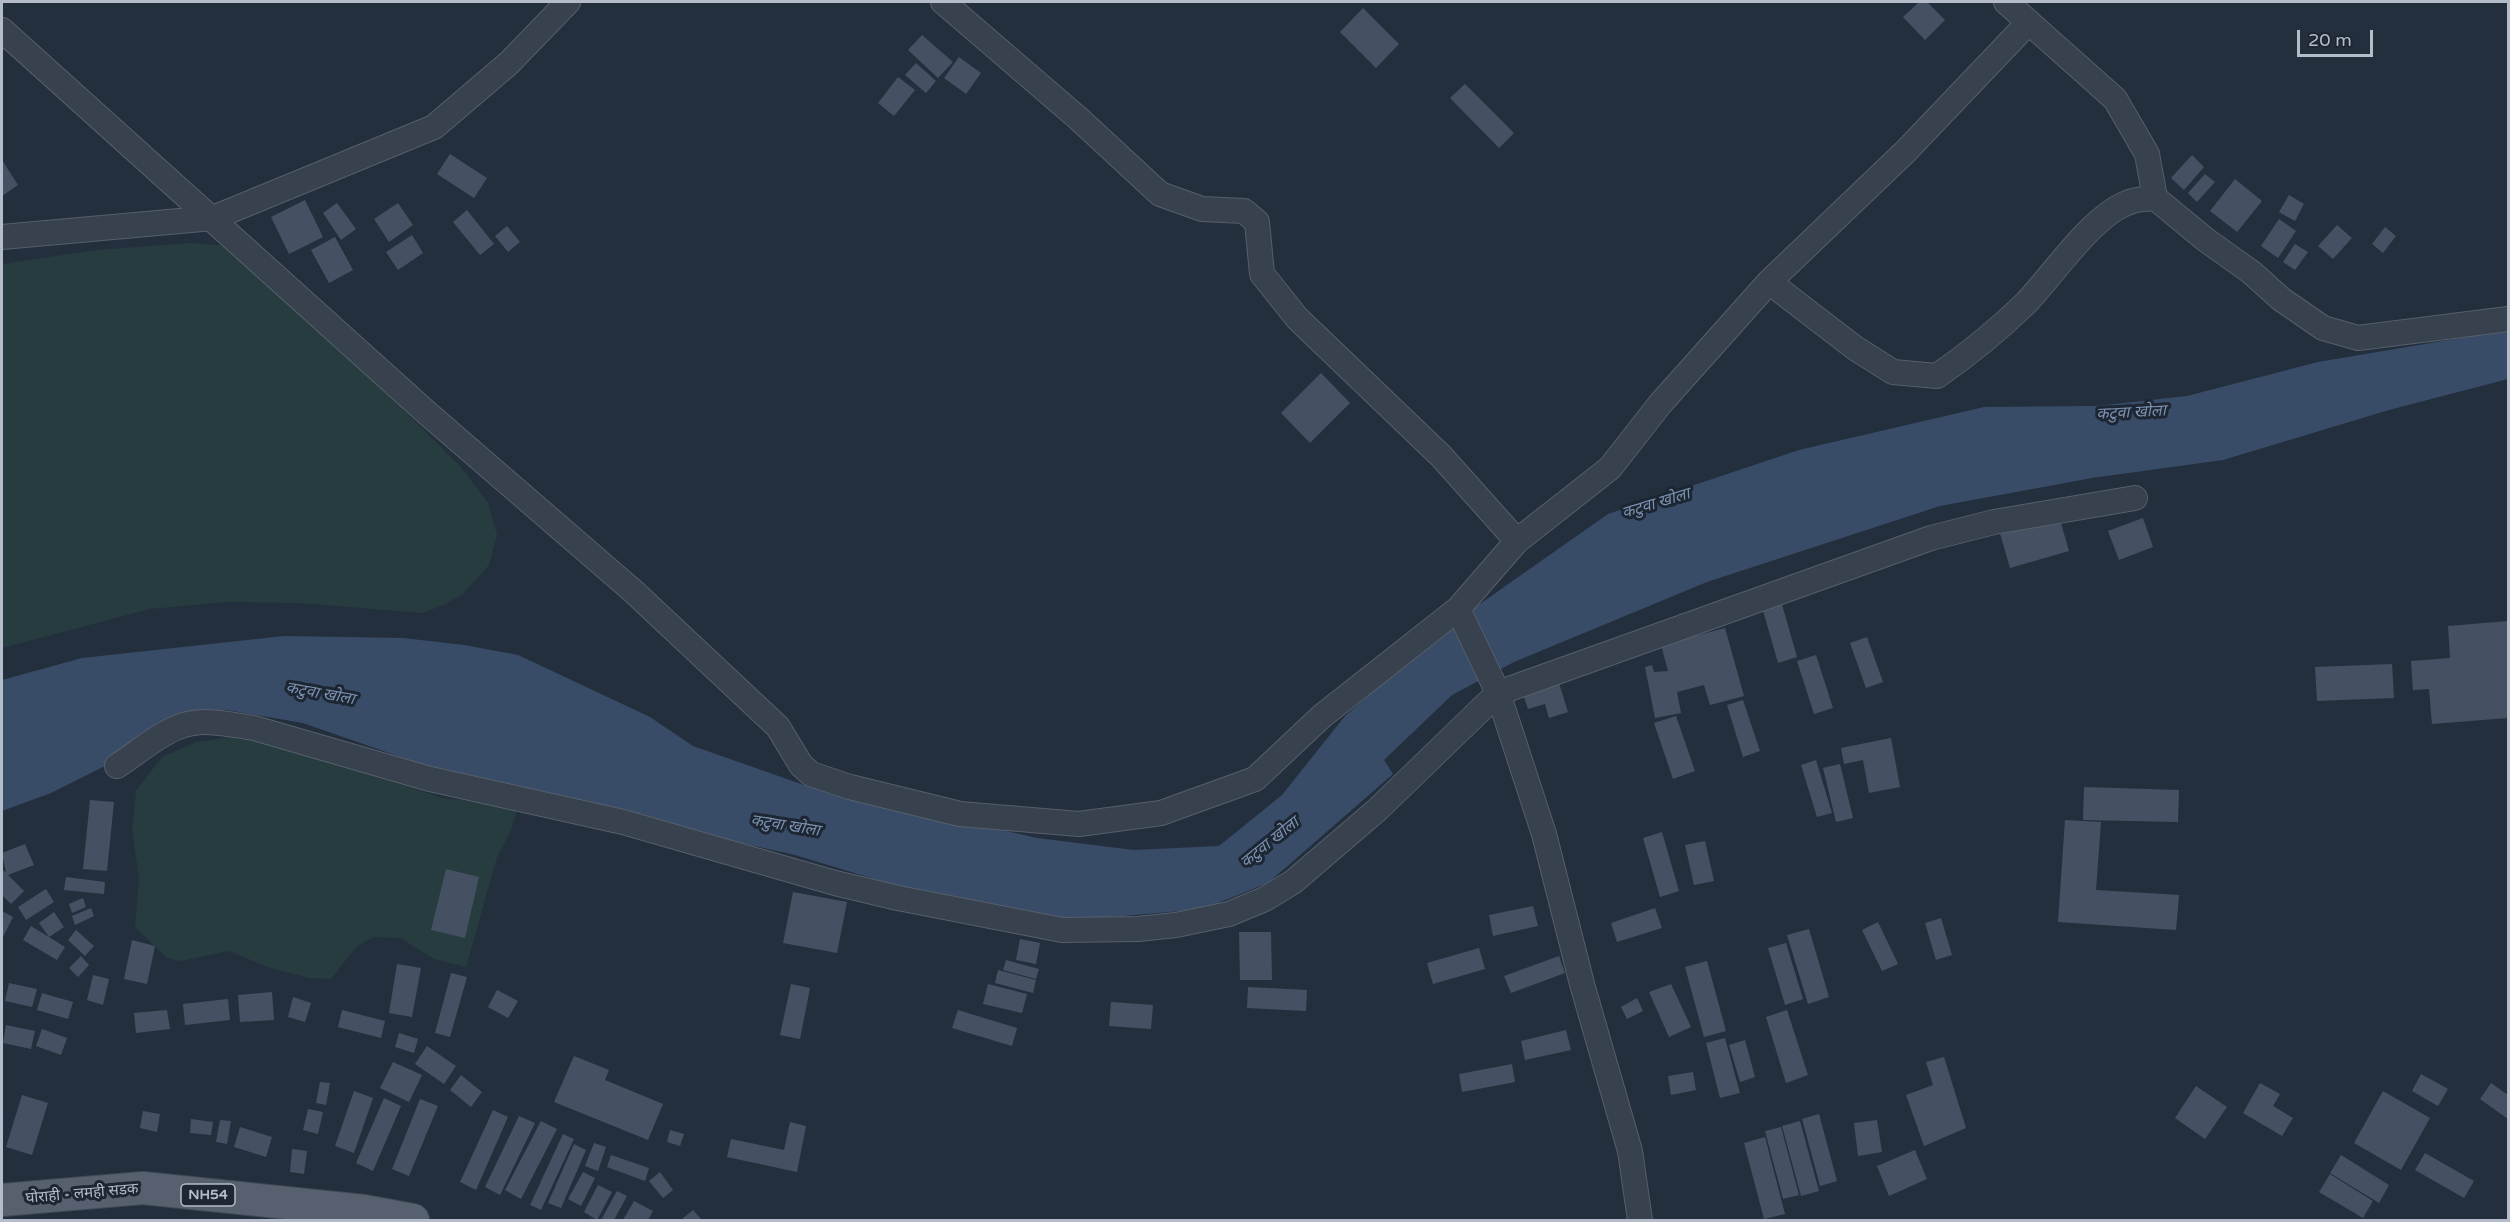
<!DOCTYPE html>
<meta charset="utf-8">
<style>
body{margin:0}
#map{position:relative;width:2510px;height:1222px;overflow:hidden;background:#242f3e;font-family:"Varela Round",sans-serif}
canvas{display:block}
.frame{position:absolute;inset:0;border:3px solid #b4bcc9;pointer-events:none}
.scale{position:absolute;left:2297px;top:30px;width:76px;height:27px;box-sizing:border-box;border:3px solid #b4bcc9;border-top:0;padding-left:8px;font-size:18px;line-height:21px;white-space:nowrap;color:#b4bcc9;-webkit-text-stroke:4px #1d2633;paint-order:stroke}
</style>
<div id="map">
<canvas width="2510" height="1222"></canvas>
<div class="frame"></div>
<div class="scale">20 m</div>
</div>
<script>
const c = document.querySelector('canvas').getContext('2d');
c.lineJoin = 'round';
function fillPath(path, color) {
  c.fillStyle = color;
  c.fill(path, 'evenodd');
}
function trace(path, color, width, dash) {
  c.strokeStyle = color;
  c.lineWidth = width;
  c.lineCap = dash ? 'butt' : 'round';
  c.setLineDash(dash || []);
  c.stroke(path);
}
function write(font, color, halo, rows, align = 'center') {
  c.font = font + ' "Varela Round","Noto Sans Devanagari",sans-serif';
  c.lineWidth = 6;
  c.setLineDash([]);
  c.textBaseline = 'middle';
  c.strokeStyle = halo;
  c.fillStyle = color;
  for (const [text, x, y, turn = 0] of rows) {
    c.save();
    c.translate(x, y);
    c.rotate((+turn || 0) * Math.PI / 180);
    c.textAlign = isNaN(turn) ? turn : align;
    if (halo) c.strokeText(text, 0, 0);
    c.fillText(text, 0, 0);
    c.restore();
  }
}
const green = new Path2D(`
 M190,243L230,246L338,345L461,467L488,503L497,535L489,565L463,594L444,605L422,613L299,603L226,602L150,609L2,648V264L96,250Z
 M236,736L289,746L442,798L488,803L517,810L511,831L497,857L466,967L434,959L400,938L374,937L357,946L331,979L309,978L270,968L229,951L181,961L167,958L135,927L139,880L132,830L136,791L162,757L197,742Z`);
const water = new Path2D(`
 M2508,330V379L2389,410L2223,460L2092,478L1940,506L1707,582L1514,662L1452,695L1384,760L1393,774L1268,883L1203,909L1079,920L957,904L795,855L665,826L435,769L303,723L227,710L185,714L127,755L51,793L2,811V680L82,658L284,636L403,638L464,645L518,655L650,717L693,746L804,785L1037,838L1134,850L1219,846L1282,795L1345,716L1450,625L1608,514L1799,450L1984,407L2096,406L2187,396L2318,362Z`);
const building = new Path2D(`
 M1919,2H1927L1945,20L1925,40L1903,17Z
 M1363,8L1399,44L1376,68L1340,32Z
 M922,35L953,62L938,78L908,50Z
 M959,57L981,73L966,94L944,78Z
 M916,63L936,81L926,93L905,75Z
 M898,77L915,90L894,116L878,103Z
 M1465,84L1514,133L1499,148L1450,98Z
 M450,154L487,178L474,198L437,174Z
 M2192,155L2204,167L2184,190L2171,178Z
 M2,160L18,185L2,196Z
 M2205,174L2215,182L2197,202L2188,193Z
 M2235,179L2262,201L2237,232L2210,211Z
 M2289,195L2304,204L2295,221L2279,212Z
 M305,200L323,237L289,254L271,217Z
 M337,203L356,229L341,240L323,213Z
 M398,203L413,225L389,242L374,219Z
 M467,210L494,244L480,255L453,222Z
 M2279,219L2296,231L2278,258L2261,246Z
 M2337,225L2352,238L2333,259L2318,246Z
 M507,226L520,242L508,252L495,236Z
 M2385,227L2396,236L2383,253L2372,244Z
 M412,235L423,253L398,270L386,252Z
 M335,237L353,270L329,283L311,250Z
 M2295,244L2308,252L2295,270L2283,262Z
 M1321,373L1350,403L1310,443L1281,413Z
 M2058,513L2069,551L2010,568L1999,530Z
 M2143,518L2153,547L2119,560L2108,531Z
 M1779,594L1797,657L1778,663L1760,600Z
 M2508,621V718L2432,724L2429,689L2413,690L2411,661L2450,658L2448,626Z
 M1725,628L1744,696L1710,705L1704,685L1677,692L1681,713L1655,718L1645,667L1652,665L1654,672L1668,671L1661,645Z
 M1867,637L1883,682L1866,688L1850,643Z
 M1816,655L1833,708L1814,714L1797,661Z
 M2392,664L2394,698L2317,701L2315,667Z
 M1559,683L1568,712L1549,718L1545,704L1528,709L1523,694Z
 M1743,700L1760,751L1743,757L1727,705Z
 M1676,716L1695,771L1673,779L1654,723Z
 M1891,738L1900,787L1869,793L1863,760L1844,764L1841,748Z
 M1816,760L1832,813L1817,817L1801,765Z
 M1840,764L1853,818L1836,822L1823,768Z
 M2084,787L2179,790L2178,822L2083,820Z
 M90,800L114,802L107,871L83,869Z
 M2065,820L2101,822L2096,890L2179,895L2176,930L2058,922Z
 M1662,832L1679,891L1660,897L1643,838Z
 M1705,841L1714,881L1694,885L1685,845Z
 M25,844L34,865L8,875L24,891L11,904L2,895V869L6,873L2,853Z
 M446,869L479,877L465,938L431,930Z
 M66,877L105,882L104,894L64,890Z
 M46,889L54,902L26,920L18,907Z
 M793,892L847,902L837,953L783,943Z
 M83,898L86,907L72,913L69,904Z
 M1533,906L1538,926L1493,936L1489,915Z
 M91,908L94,916L75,925L72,916Z
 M1655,908L1662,928L1617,942L1611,923Z
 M2,911L13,917L2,939Z
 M54,912L64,927L49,937L39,923Z
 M1941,918L1952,955L1936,960L1925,923Z
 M1878,922L1898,964L1882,971L1862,930Z
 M31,926L65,947L57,960L23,940Z
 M1809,929L1829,997L1808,1004L1787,935Z
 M76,930L94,946L85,956L68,940Z
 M1239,932H1271L1272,980H1240Z
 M1020,939L1040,943L1036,964L1016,960Z
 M132,940L155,946L147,984L124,979Z
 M1786,943L1803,999L1785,1005L1768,948Z
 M1479,948L1485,969L1433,984L1427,963Z
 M81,956L89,965L78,977L69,968Z
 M1559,956L1565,973L1511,993L1504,976Z
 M1006,960L1039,969L1036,979L1003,970Z
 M1707,961L1726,1031L1704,1037L1685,967Z
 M397,964L421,968L412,1017L389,1013Z
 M998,970L1036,980L1033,993L995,983Z
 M451,973L467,977L450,1037L435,1033Z
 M93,975L109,979L103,1005L87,1000Z
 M9,983L37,989L32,1007L5,1001Z
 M791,984L810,988L800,1039L780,1035Z
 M988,984L1027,994L1022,1013L983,1004Z
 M1671,984L1691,1027L1669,1037L1649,992Z
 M1248,987L1307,990L1306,1011L1247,1008Z
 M497,990L518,1001L508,1018L488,1007Z
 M272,992L274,1020L240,1022L238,995Z
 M42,993L73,1002L68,1019L37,1010Z
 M293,997L311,1003L305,1022L288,1017Z
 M1637,998L1643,1011L1627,1019L1621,1007Z
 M228,999L230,1020L185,1025L183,1004Z
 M1111,1002L1153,1005L1151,1029L1109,1026Z
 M167,1010L170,1029L136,1033L134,1013Z
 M342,1010L385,1021L381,1038L338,1027Z
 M958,1010L1017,1028L1012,1046L952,1028Z
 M1787,1010L1808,1075L1786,1083L1766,1017Z
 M6,1025L35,1031L31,1049L3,1043Z
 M42,1029L67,1038L61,1055L36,1046Z
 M1566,1030L1571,1050L1525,1060L1521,1041Z
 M399,1033L418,1039L414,1053L395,1047Z
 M1725,1038L1740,1093L1720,1098L1706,1043Z
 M1745,1040L1755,1077L1740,1082L1729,1045Z
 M427,1046L456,1066L444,1084L415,1064Z
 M574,1056L609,1070L605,1080L663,1104L648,1140L554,1102Z
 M1944,1057L1966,1128L1924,1146L1906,1095L1933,1085L1926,1062Z
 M393,1062L422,1075L409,1102L380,1088Z
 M1512,1064L1515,1082L1462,1092L1459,1074Z
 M1693,1072L1696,1090L1671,1095L1668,1076Z
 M2421,1074L2448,1089L2438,1106L2412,1091Z
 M461,1075L482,1092L471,1107L450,1090Z
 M320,1082L330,1083L326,1105L316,1103Z
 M2260,1083L2280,1094L2273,1106L2293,1118L2282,1136L2243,1113Z
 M2491,1083L2508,1095V1119L2480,1099Z
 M2196,1086L2227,1107L2205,1139L2175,1118Z
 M354,1091L373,1098L354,1153L335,1146Z
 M2383,1091L2430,1118L2401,1170L2354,1143Z
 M22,1095L48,1103L32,1155L6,1147Z
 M384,1098L401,1106L373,1171L356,1163Z
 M420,1099L438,1106L409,1176L392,1169Z
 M308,1109L323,1112L318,1134L303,1130Z
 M493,1110L508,1117L476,1190L460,1182Z
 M143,1111L160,1114L157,1132L140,1128Z
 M1819,1114L1837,1181L1820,1186L1802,1119Z
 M519,1116L535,1123L500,1195L485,1187Z
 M191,1119L213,1122L211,1135L190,1133Z
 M220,1120L231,1121L227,1144L216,1142Z
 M1877,1120L1882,1152L1858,1156L1854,1123Z
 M541,1121L557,1129L521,1199L505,1190Z
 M1800,1121L1819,1191L1801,1196L1782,1126Z
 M790,1122L806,1126L797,1172L727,1157L731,1139L784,1150Z
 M240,1127L272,1137L266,1157L234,1147Z
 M1781,1127L1799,1195L1783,1199L1765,1131Z
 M670,1130L684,1134L680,1146L667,1142Z
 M563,1134L574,1139L541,1210L530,1205Z
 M1765,1137L1785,1214L1764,1219L1744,1143Z
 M594,1143L606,1147L598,1171L585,1166Z
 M574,1144L586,1150L561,1208L548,1203Z
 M292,1149L307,1151L304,1174L290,1172Z
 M1915,1150L1927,1179L1889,1196L1877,1166Z
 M2425,1153L2474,1181L2464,1198L2415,1170Z
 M611,1155L649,1168L645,1181L607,1167Z
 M2341,1155L2389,1185L2379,1203L2330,1173Z
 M583,1172L595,1178L581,1206L568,1199Z
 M660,1172L673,1190L663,1198L649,1181Z
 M2330,1174L2373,1201L2363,1218L2319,1192Z
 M598,1185L612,1192L597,1220L584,1212Z
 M617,1191L627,1196L614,1220H601Z
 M634,1201L653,1211L648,1220H623Z
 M693,1210L702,1220H681Z`);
const minor = new Path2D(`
 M943,2L1079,119L1160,194L1202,209L1244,211L1257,222L1262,274L1297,318L1441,456L1517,541
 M2006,2L2115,99L2147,154L2155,198L2206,240L2251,272L2281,299L2323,328L2358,338L2508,319
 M2,30L427,413L633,591L778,727L801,765L811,774L850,787L960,814L1079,824L1161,813L1255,779L1322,716L1458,609L1517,541L1610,468L1660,404L1769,282L1906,151L2029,22
 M2,237L213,218L434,127L509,63L568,2
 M1769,282L1855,348L1893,372L1937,376C1969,354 1998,330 2026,303C2053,275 2091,217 2127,203C2135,199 2146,199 2155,198
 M1458,609L1498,693L1544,834L1582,984L1630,1151L1640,1220
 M117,766C136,754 156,736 176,728C200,717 229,724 254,728L430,779L623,822L835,883L898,898L1062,930L1138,929L1176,925L1229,914L1265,899L1293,882L1377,810L1498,693L1931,538L1994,522L2135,498`);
const major = new Path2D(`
 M2,1200L143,1188L364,1211L413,1220`);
const shields = [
 [208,1195,54]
];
const shieldNames = [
 ["NH54",208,1195]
];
const streetNames = [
 ["घोराही - लमही सडक",82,1194,-5]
];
const waterNames = [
 ["कटुवा खोला",2131,413,-3],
 ["कटुवा खोला",1656,504,-17],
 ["कटुवा खोला",320,694,10],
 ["कटुवा खोला",785,826,9],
 ["कटुवा खोला",1270,843,-39]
];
fillPath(green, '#263c3f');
fillPath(water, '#394c67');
fillPath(building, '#455162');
trace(minor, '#565f6c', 26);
trace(major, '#414a57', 34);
trace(minor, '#38414e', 24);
trace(major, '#56606e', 32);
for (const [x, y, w] of shields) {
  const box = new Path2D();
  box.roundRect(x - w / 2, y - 11, w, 22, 4.5);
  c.fillStyle = '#1d2633';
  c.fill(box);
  trace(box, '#b4bcc9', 1.5);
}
write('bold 14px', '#b4bcc9', null, shieldNames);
write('15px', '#b4bcc9', '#1d2633', streetNames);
write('italic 16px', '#7c92b1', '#1d2633', waterNames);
</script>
